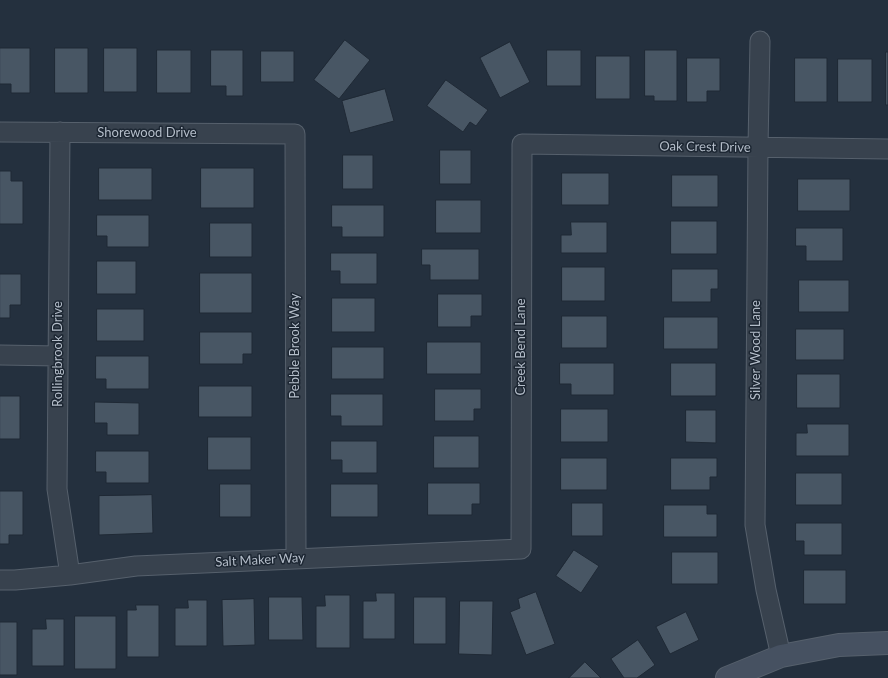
<!DOCTYPE html>
<style>
body{margin:0}
canvas{display:block;background:#24303e}
</style>
<canvas width="888" height="678"></canvas>
<script>
const c = document.querySelector('canvas').getContext('2d');
c.lineJoin = 'round';
function fillPath(path, color) {
  c.fillStyle = color;
  c.fill(path, 'evenodd');
}
function trace(path, color, width, dash) {
  c.strokeStyle = color;
  c.lineWidth = width;
  c.lineCap = dash ? 'butt' : 'round';
  c.setLineDash(dash || []);
  c.stroke(path);
}
function write(font, color, halo, rows, align = 'center') {
  c.font = font + ' Lato,sans-serif';
  c.lineWidth = 3;
  c.setLineDash([]);
  c.textBaseline = 'middle';
  c.strokeStyle = halo;
  c.fillStyle = color;
  for (const [text, x, y, turn = 0] of rows) {
    c.save();
    c.translate(x, y);
    c.rotate((+turn || 0) * Math.PI / 180);
    c.textAlign = isNaN(turn) ? turn : align;
    if (halo) c.strokeText(text, 0, 0);
    c.fillText(text, 0, 0);
    c.restore();
  }
}
const building = new Path2D(`
 M345,40L370,60L339,99L314,80Z
 M510,42L530,82L500,98L480,58Z
 M0,48H30V93H11V84H0Z
 M55,48H88V93H55Z
 M104,48H137V92H104Z
 M157,50H191V93H157Z
 M211,50H243V96H226V86H211Z
 M547,50H581V86H547Z
 M645,50H677V101H654V96H645Z
 M261,51H294V82H261Z
 M886,52H888V105H886Z
 M596,56H630V99H596Z
 M687,58H720V91H707V102H687Z
 M795,58H827V102H795Z
 M838,59H872V102H838Z
 M446,80L488,110L476,126L470,122L463,132L427,106Z
 M385,89L394,121L350,133L342,101Z
 M440,150H471V184H440Z
 M343,155H373V189H343Z
 M99,168H152V200H99Z
 M201,168H254V208H201Z
 M0,171H11V181H23V224H0Z
 M562,173H609V205H562Z
 M672,175H718V207H672Z
 M798,179H850V211H798Z
 M436,200H481V233H436Z
 M332,205H384V237H342V227H332Z
 M97,215H149V247H107V236H97Z
 M671,221H717V254H671Z
 M571,222H607V253H561V235H571Z
 M210,223H252V257H210Z
 M796,228H843V261H806V246H796Z
 M422,249H479V280H430V265H422Z
 M331,253H377V284H340V271H331Z
 M97,261H136V294H97Z
 M562,267H605V301H562Z
 M672,269H718V289H711V302H672Z
 M200,273H252V313H200Z
 M0,274H21V305H10V318H0Z
 M799,280H849V312H799Z
 M438,294H482V316H471V327H438Z
 M332,298H375V332H332Z
 M97,309H144V341H97Z
 M562,316H607V348H562Z
 M664,317H718V349H664Z
 M796,329H844V360H796Z
 M200,332H252V354H243V364H200Z
 M427,342H481V374H427Z
 M332,347H384V379H332Z
 M96,356H149V389H106V379H96Z
 M560,363H614V395H571V384H560Z
 M671,363H716V396H671Z
 M797,374H840V408H797Z
 M199,386H252V417H199Z
 M435,389H481V409H474V421H435Z
 M331,394H383V426H341V416H331Z
 M0,396H20V439H0Z
 M95,402L139,403V435H107V423H95Z
 M561,409H608V442H561Z
 M686,410H716V443L686,442Z
 M807,424H849V456H796V433H807Z
 M434,436H479V468H434Z
 M208,437H251V470H208Z
 M331,441H377V473H342V460H331Z
 M96,451H149V483H106V472H96Z
 M561,458H607V490H561Z
 M671,458H717V477H710V490H671Z
 M796,473H842V505H796Z
 M428,483H480V504H472V515H428Z
 M220,484H251V517H220Z
 M331,484H378V517H331Z
 M0,491H23V535H9V544H0Z
 M152,495L153,533L99,535V496Z
 M572,503H603V536H572Z
 M664,505H707V514H717V537H664Z
 M796,523H842V555H804V541H796Z
 M574,550L599,566L581,593L556,576Z
 M672,552H718V584H672Z
 M804,570H846V604H804Z
 M536,592L555,644L526,655L510,612L520,608L518,599Z
 M376,593H395V639H363V601H376Z
 M325,595H350V648H316V606H325Z
 M269,597H302L303,640H269Z
 M414,597H446V644H414Z
 M254,599L255,645L223,646L222,600Z
 M188,600H207V646H175V608H188Z
 M460,601H493L492,655L459,654Z
 M136,605H159V657H127V610H136Z
 M686,612L699,640L670,654L656,627Z
 M75,616H116V669H75Z
 M46,619H64V666H32V629H46Z
 M0,622H17V675H0Z
 M638,640L655,665L637,678H624L611,659Z
 M585,662L601,678H569Z`);
const street = new Path2D(`
 M760,41L758,147L755,525L766,590L781,656
 M0,132L295,134L296,559
 M60,132L57,489L70,575
 M0,355L58,356
 M0,580H15L70,575L136,566L521,549L522,144L888,149`);
const secondary = new Path2D(`
 M727,678L781,656L839,645L888,643`);
const streetNames = [
 ["Shorewood Drive",147,133],
 ["Oak Crest Drive",705,147,1],
 ["Pebble Brook Way",295,346,-90],
 ["Creek Bend Lane",521,347,-90],
 ["Silver Wood Lane",756,350,-90],
 ["Rollingbrook Drive",58,354,-90],
 ["Salt Maker Way",260,560,-3]
];
fillPath(building, '#485664');
trace(building, '#1f2935', 1);
trace(street, '#56606c', 21);
trace(secondary, '#56606c', 24);
trace(street, '#38424e', 19);
trace(secondary, '#465161', 22);
write('13px', '#b4bdc9', '#1d2733', streetNames);
</script>
